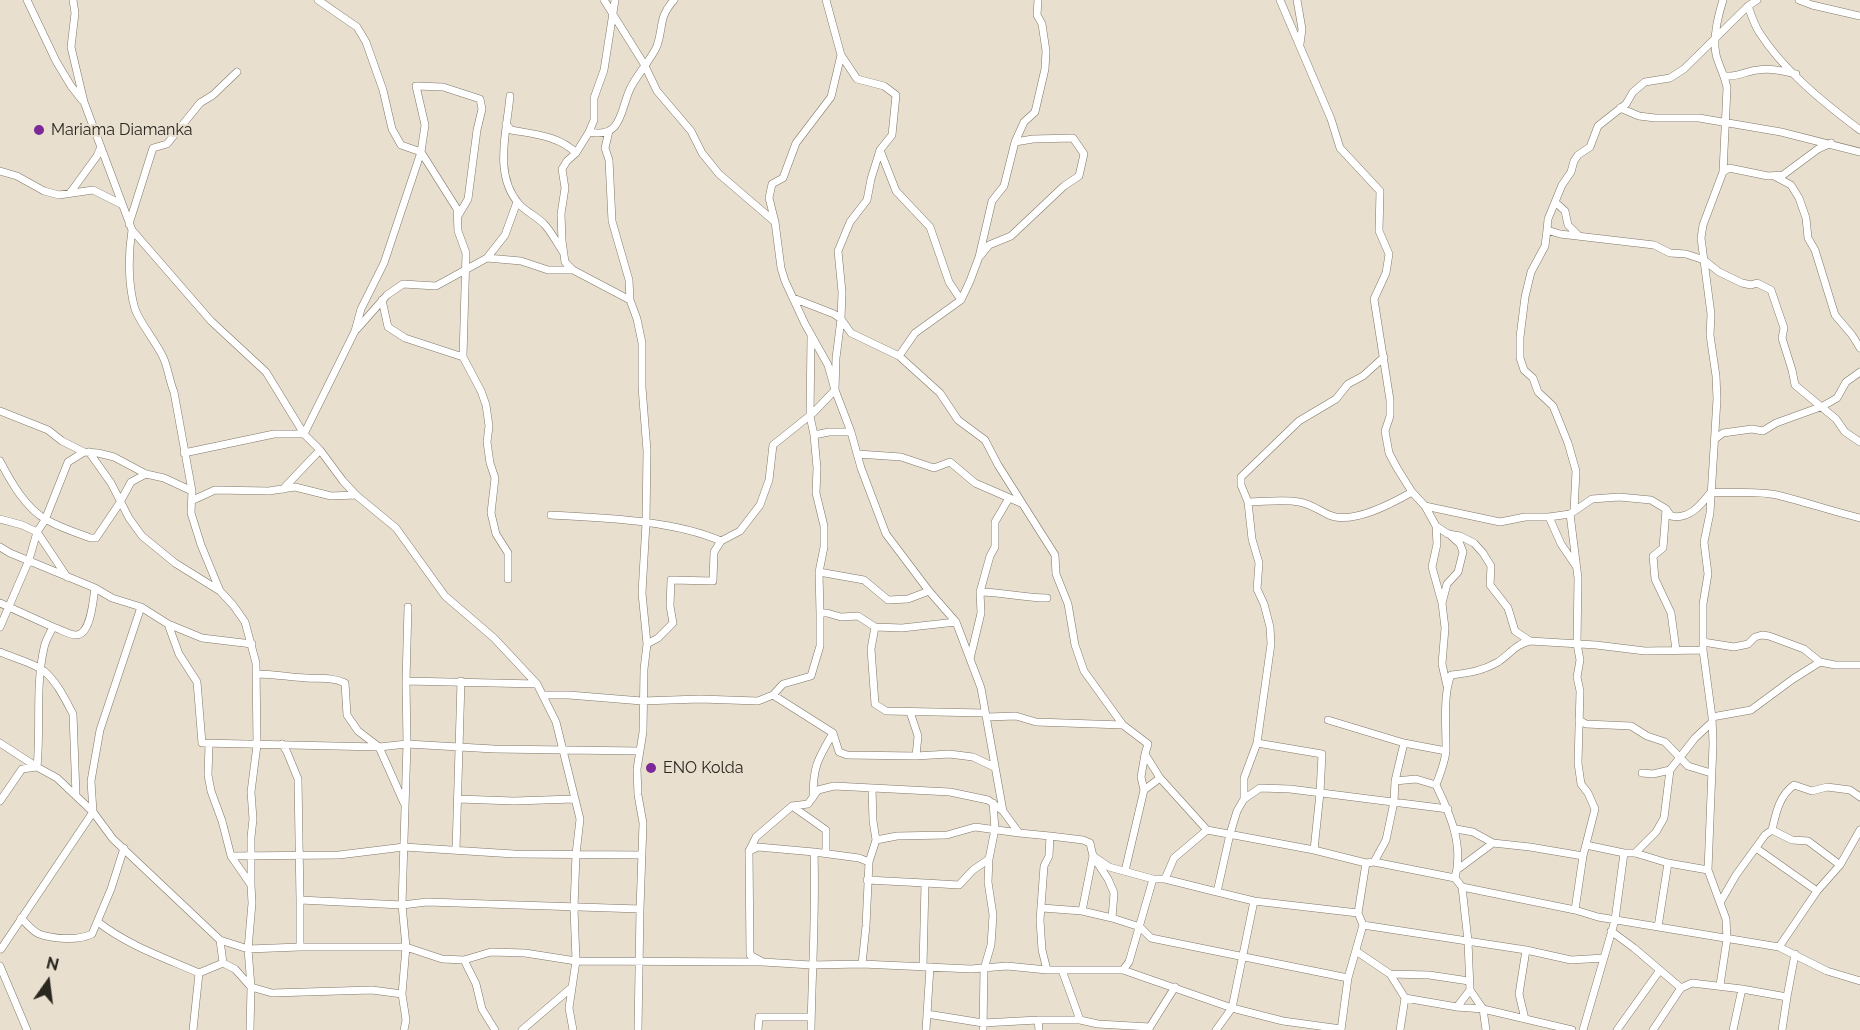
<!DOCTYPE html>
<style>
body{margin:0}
#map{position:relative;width:1860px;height:1030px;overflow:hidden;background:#e8dfcf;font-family:Raleway,sans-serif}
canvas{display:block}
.north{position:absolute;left:18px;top:952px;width:60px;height:60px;-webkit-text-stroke:4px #e8dfcf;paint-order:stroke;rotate:14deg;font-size:16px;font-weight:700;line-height:24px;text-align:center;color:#2a2720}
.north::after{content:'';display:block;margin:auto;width:21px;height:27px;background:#2a2720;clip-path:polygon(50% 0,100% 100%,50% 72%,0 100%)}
</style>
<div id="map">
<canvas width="1860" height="1030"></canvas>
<div class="north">N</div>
</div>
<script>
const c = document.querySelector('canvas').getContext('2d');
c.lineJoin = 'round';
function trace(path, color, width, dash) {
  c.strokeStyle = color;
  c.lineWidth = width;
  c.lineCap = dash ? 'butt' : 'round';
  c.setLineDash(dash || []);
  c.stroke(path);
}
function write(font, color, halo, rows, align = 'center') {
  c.font = font + ' Raleway,sans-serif';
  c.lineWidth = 4.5;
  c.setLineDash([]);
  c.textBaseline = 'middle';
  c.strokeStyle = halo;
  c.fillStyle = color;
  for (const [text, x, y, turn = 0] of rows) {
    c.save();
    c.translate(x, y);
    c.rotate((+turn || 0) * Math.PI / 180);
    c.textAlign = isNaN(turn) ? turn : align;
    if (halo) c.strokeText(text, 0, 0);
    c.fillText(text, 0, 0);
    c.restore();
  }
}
const street = new Path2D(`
 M27,0L56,61L71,86L82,100
 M73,0L75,13L71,47L84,102L132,230L211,321L266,372L304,434L320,450L343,481L356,495L396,528L445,596L494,638L537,684L406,681L407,744L402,905L427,902L640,909L638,1030
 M318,0L357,27L366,42L383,90L392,129L401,145L421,152L457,209L458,231L466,253L463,357L481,391L486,405L489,426L487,442L490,463L495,478L491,513L496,534L508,553V579
 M604,0L644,64L657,91L691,131L702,153L719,174L775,222
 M826,0L841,55L831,97L796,143L783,178L772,184L769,198L775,222L781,268L785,281L805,324L828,365L835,390L851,432L861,468L886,534L929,591L956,622L981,688L1003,811L1019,833L1050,836L1049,856L1044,866L1040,920L1042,950L1047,970H1123L1232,1008L1216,1030
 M1280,0L1331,119L1340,148L1380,191L1379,231L1389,254L1386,273L1374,299L1390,400V416L1385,431L1389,453L1397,468L1412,492L1425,506L1436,526L1448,534L1460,536L1474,543L1483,553L1491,566L1490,585L1508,608L1515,631L1530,641L1596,645L1645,651L1703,650
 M1297,0L1302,29L1300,44
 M1799,0L1812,5L1860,16
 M1748,6C1751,14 1754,24 1759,32C1783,70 1824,103 1860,130
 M841,55L857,79L884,86L896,95L892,135L880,150L871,179L867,200L850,222L838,251L842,292L841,319L851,333L899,356L940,393L958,420L985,440L998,465L1055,555L1056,574L1068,604L1075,645L1084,671L1123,725L1148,744L1145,754L1160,778L1207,830L1314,850L1366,863L1358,913L1363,925L1348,978L1341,1030
 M1725,76C1738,77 1746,71 1758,70C1771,68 1783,71 1796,74
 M510,96C507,131 493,174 519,204C526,212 538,217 545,225C552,233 557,243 563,252
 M1620,108L1639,116L1655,118H1699L1781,132L1860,152
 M506,124L511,130C533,134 560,136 576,153
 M609,131L605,148L609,160L612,221L629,280L630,300L637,319L642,343V387L647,451L646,523L642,593L647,644
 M589,132L594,120V98L604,70L615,0
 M880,150L896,191L930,227L949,282L961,300
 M0,171L17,176L44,191L59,195L93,190L121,204
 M1723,172L1729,168L1768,176L1783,175L1818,149L1831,143
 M1774,176L1791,185L1799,198L1806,218L1808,238L1815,250L1835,315L1852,335L1860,348
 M70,193L97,156L100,149
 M1555,202L1565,211L1568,225L1579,236
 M129,224L153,148L167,144L200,103L213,95L237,72
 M132,230C128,255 128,285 135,309C140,323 156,342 163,357C168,367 169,380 174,392L192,491L191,513L201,545L220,591L233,605L245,622L256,663L257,745L251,792L253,819L251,837V885
 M1547,230L1548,219L1562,185L1571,172L1574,161L1578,155L1590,147L1598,126L1626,104L1633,92L1645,82L1670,78L1684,69L1748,6L1757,0
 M981,255L989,245L1011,236L1064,186L1079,176L1084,154L1073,138L1033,139L1015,142
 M487,258L505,235L517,202
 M382,300L388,327L405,338L463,357
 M630,300L573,270L565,262L562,241L561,214L565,188L562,169L567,161L576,153L589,132C622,139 620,111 630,89C636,76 652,58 657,46C664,25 658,18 674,0
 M357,329L387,295L403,284L436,286L487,258L521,261L548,270H573
 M811,337L810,416L814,435
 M899,356L915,333L961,300L970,281L979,257L992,201L1004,186L1015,142L1024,122L1035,112L1045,69L1046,51L1042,24L1037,15L1038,0
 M0,411L48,430L62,441L84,452
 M1715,439L1723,433L1752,429L1763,431L1776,423L1823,406L1837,398L1846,382L1860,372
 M89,452L111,483L129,518L142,536L175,563L220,591
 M184,453L274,434H304L355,331L361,309L384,263L421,152L425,125L416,86L443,87L480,99L482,109L477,130L468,199L458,216
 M858,454L901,457L934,468L950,462L975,483L1021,503
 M0,461C11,482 26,509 47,520C61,528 77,533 91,538H96L119,504L131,482L146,474
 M283,489L320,450
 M1711,492C1734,494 1755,490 1777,495C1805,502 1832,511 1860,518
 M193,500L215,490L269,491L295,487L331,496L356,495
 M1248,502L1241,485V477L1299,421L1336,399L1348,384L1363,376L1384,357
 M1425,506L1500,522L1525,517H1549L1570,514L1592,499L1619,497L1651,500L1666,509L1671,516C1689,520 1701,505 1711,492
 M1666,509L1663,548L1653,556L1655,579L1671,613L1676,650
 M1574,510L1576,471L1568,443L1553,406L1538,392L1533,378L1524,370L1520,358V337L1525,297L1531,272L1545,246L1547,230L1560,234L1654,245L1670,253L1686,254L1704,260L1719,272L1742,283L1751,285L1757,283L1771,290L1784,328L1782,338L1792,370L1795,385L1836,419L1845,432L1860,442
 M1570,514L1578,578L1577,644L1580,660L1577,677L1580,691L1578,763L1581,784L1588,793L1595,809L1583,856L1575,910
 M551,515C604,518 673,520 721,541
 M1549,517L1561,544L1576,566
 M0,519L22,525L37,532L67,577
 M1436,526L1437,544L1432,567L1442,603L1445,628L1442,664L1447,686
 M0,547L10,553L95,588L112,598L141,607L168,624L202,638L252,644
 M819,572L864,580L888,600L908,599L929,591
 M980,592C1002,592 1024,598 1047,598
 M0,603L53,627C50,633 45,641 44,648C35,687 41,728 37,767L22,769L0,801
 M1442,603L1447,584L1458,572L1463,552L1460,544L1449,534
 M820,613L819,572L824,547V526L816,493L817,468L814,435L829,432H851
 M168,624L179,654L197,682L202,743L379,747L407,744L494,749L640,751
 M0,627L29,560L37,532L45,520L68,462L84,452L98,453L114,457L146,474L164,478L192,491
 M53,627C60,629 69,635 76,635C91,635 93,600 95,588
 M875,627L871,649L875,704L886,711L985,713
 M1703,642L1734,647L1748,644L1755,637L1762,635L1769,636L1804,649L1820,662
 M0,652C13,658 32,662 44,671C57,682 65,699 73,714L76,795
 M970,659L981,613L980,592L990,556L995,547V522L1009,498
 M256,674C273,674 289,677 306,678C320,679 332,677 345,683L347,715L358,731L379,747L404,803
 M406,681L408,607
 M537,684L556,722L580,819L576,854L574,908L576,961L569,1008L573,1030
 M543,695H569L642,701L700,699L758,701L773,695L833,733L839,752L847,755L916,756L949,754L973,757L994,767
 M773,695L783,684L811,676L820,646V613H827L841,617L858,616L875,627L902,628L956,622
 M910,712L918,736L916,756
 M987,717L1016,716L1036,722L1123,725
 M1712,717L1751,710L1793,679L1820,662L1835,665H1860
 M1328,720L1404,743L1446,751
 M1579,720L1586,724L1631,726L1647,736L1665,742L1688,766L1711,773
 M0,743L37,767L57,778L93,812L113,839L220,940L248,949L300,947H406L442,959L464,960L491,952L525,953L576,961L763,962
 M1257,743L1271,644L1270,627L1264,604L1257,589L1259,563L1252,539L1248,502C1264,502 1283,499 1299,502C1311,504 1318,510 1329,515C1352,525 1391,504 1412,492
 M282,744L287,752L298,779L300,900L402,905L406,947L402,994L406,1020L404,1030
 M209,745L208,775L211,791L222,821L231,856L251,885L252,903L248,949L251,987L250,1030
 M1642,773L1653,774L1670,770
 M1395,781L1416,779L1436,785C1450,814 1464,845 1455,878
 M1436,785C1440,774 1446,760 1446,749C1446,727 1443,694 1451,675C1469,673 1482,671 1498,662C1510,654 1516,644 1530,641
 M872,788L873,821L876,840
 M1144,790L1160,778
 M813,797C813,766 818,759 833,733
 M458,799L514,801L574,799
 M1244,799L1260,788L1290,789L1448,809
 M792,806L826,830V853
 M1003,811L988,800L950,792L834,786L818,790L808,804L792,806L756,837L749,851L750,955L763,962L811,965L862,964L971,969L1007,966L1047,970
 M1456,829L1473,832L1493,843L1530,847L1583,856
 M1772,830C1776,813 1779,796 1794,785L1812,791L1827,787L1850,790L1860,797
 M1050,836L1083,840L1090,843L1093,856L1108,879L1114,893L1112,918
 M1586,845L1624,853
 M1756,848L1817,891
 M456,850L461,681
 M1314,850L1320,793L1322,754L1257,743L1244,778V799L1237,811L1230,834L1217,892L1254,901L1358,913
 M749,851L758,847L814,852L859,858L869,862
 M1635,853L1656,832L1664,818L1670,770L1695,738L1711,723
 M231,856L339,855L404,847L514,854L642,855
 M1374,862L1386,840L1394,802L1395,781L1404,743
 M1366,863L1374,862L1455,878L1462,887L1468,941L1470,990L1483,1009L1486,1030
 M1458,869L1493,843
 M1125,871L1144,790L1141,777L1145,754
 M1165,879L1174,858L1207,830
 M867,880L925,883L923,967
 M925,883L959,885L973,870L989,859L995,829L993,803
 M1462,887L1575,910L1598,917L1779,947L1817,891L1840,865L1860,830
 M1254,901L1232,1008L1283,1021L1341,1029
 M1721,901L1736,875L1765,835L1772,830L1792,840L1808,841L1840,865
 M1042,908L1082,911L1112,918L1140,927L1151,938L1348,978
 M640,909L643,823L638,795L637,769L643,732L644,669L647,644L658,638L673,623L670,606L671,580L713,581L714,552L721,541L740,531L760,505L769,480L773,445L813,413L835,390L836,358L841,319L834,314L793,298
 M1082,911L1093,856L1109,867L1153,879H1165L1217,892
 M21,918C26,923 32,931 39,934C53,939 78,941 92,934L111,889L124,848
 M98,922C127,945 165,958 199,973L223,963
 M1363,925L1526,950L1571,960L1604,958
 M1658,927L1668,863
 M1611,931L1634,948L1681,988
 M220,940L223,963L235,969L251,987L272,993L372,990L402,994
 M300,947V900
 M1779,947L1827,971L1860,981
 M1,949L93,812L91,781L100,730L141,607
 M1356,951L1390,974L1405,998L1457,1007L1483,1009L1572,1030
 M464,960L476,984L482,1009L495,1030
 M862,964L866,926L869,862L876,840L897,836L947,835L975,827L1019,833
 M0,966L27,1030
 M1062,970L1080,1020
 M1123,970L1129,962L1153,879
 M1390,974L1429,975L1469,981
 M1720,985L1727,939L1726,919L1708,870L1713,744L1712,717L1703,650V604L1708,574L1704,542L1710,513L1717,399L1716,376L1710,335L1711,314L1701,238L1703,225L1723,172L1727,88C1725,77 1721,70 1718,61C1711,44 1718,16 1723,0
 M1742,989L1787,997L1782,1030
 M1787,997L1795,954
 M1457,1007L1470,990
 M927,1014L983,1023L1038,1020H1080L1098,1024L1150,1027
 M1525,1019L1519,994L1526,950
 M1038,1020L1039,1030
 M193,1030L199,973
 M522,1030L571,988
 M758,1030L759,1017H811
 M811,1030C812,970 816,911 814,852
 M926,1030L930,967
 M983,1030L984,969L991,945L993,915L988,882L989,859
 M1148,1030L1175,987
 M1400,1030L1405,998
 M1583,1030L1615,920L1624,853H1635L1668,863L1708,870
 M1617,1030L1660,970
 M1653,1030L1681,988L1692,983L1742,989L1733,1030`);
const markers = [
 [39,130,6,"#7b2898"],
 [651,768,6,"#7b2898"]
];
const poiNames = [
 ["Mariama Diamanka",51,130],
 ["ENO Kolda",663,768]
];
trace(street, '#7f7768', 8);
trace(street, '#fff', 7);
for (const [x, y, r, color] of markers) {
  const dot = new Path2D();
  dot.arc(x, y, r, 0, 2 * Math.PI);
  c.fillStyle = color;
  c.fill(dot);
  trace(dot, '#e8dfcf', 2);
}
write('16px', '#2a2720', '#e8dfcf', poiNames, 'left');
</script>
